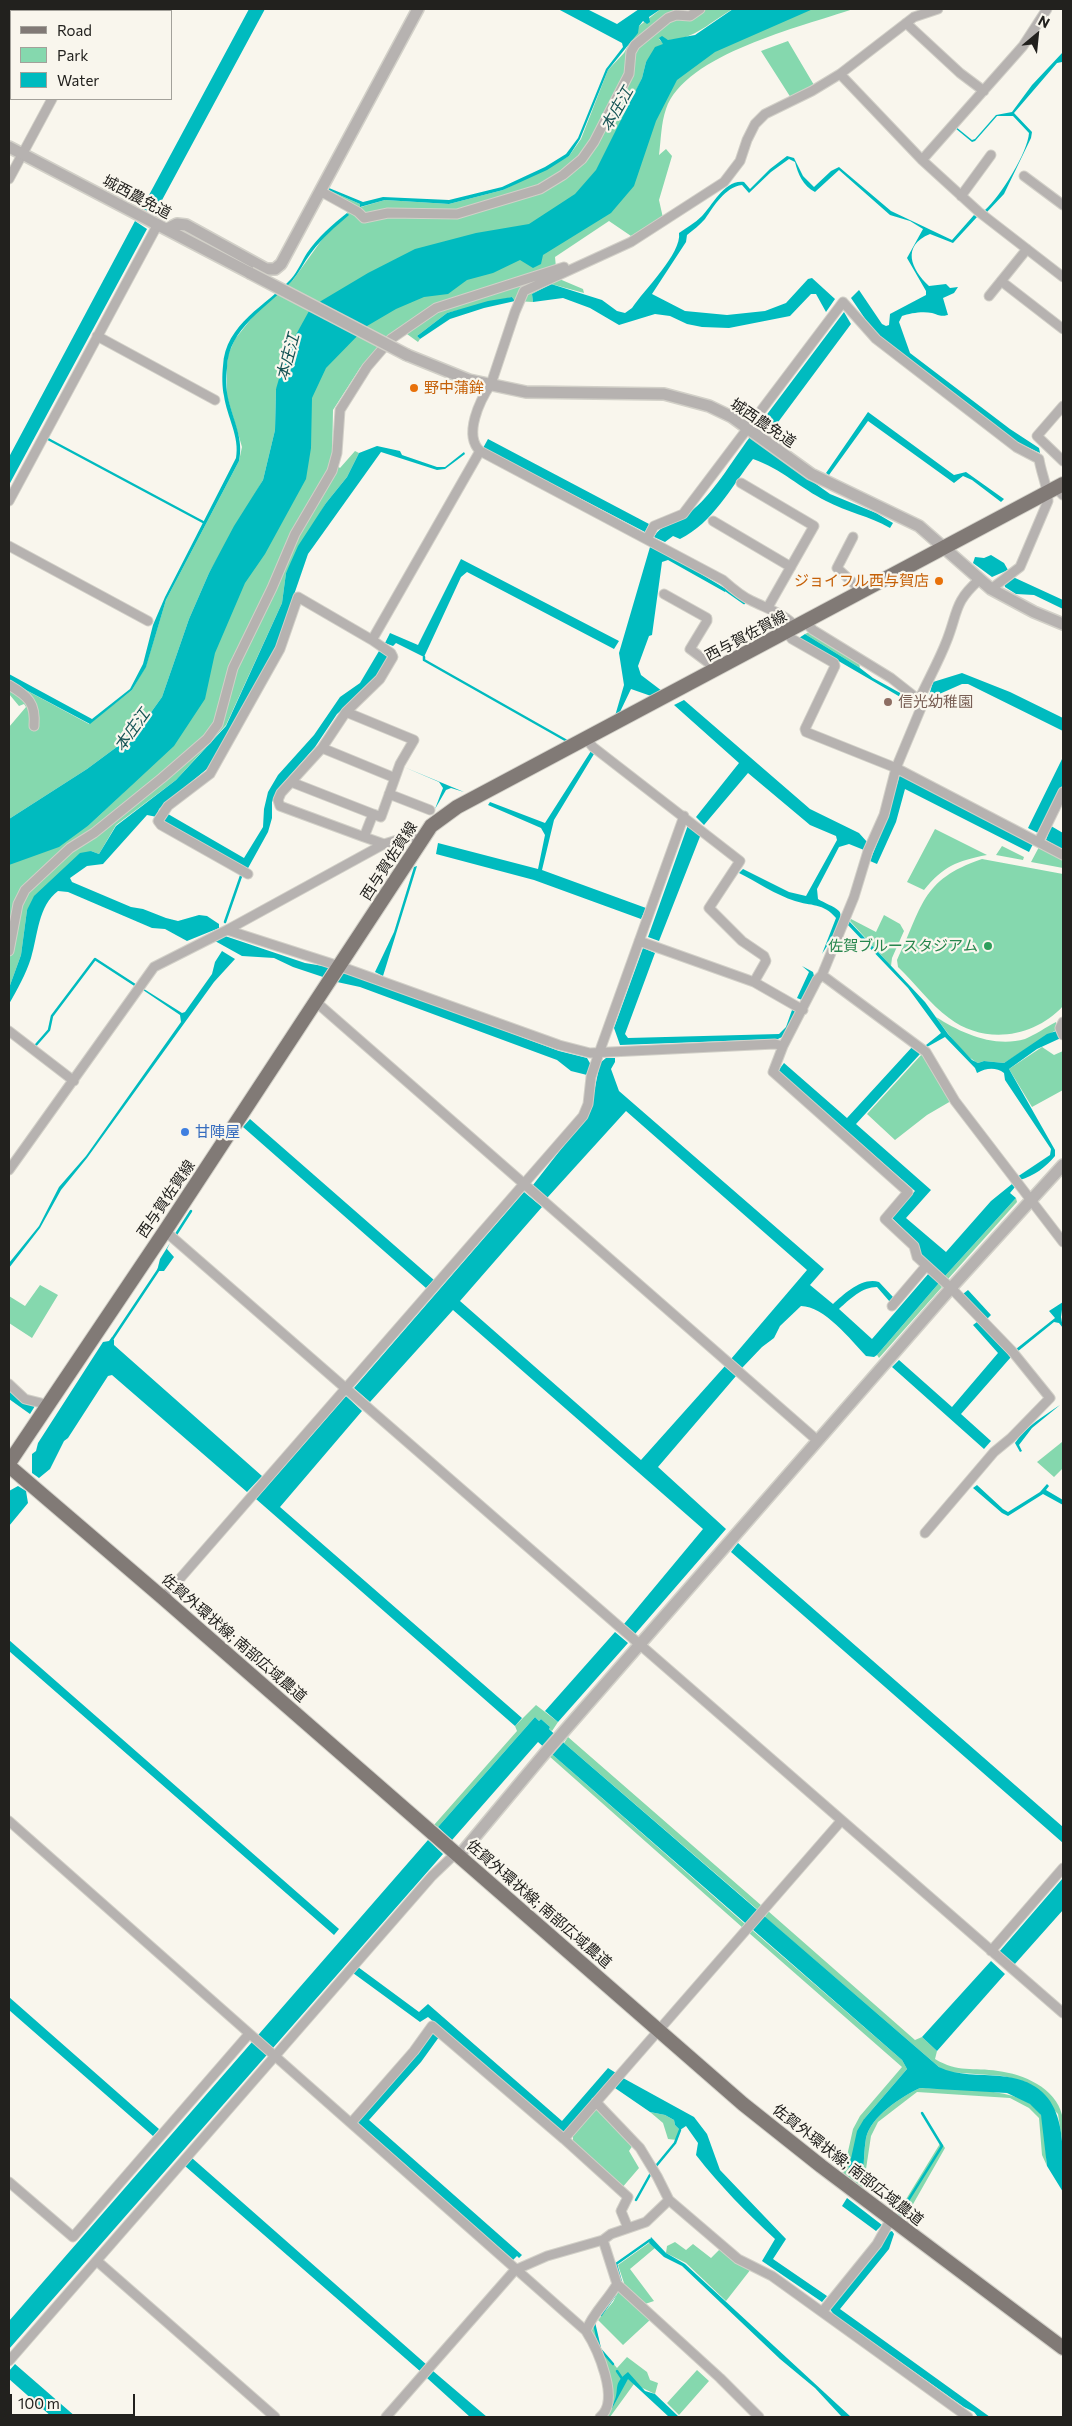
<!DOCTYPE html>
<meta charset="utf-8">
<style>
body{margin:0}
#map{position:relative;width:1072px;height:2426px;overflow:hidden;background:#f9f6ed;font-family:Commissioner,sans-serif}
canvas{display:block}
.frame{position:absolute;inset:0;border:10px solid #22211e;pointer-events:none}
.legend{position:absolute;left:10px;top:10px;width:162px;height:90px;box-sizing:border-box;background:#f9f6ed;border:1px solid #a3a19a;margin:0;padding:6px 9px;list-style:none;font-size:15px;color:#22211e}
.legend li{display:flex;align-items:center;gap:10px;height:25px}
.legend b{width:25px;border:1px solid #a3a19a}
.north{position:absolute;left:1012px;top:10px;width:50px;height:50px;-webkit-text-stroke:4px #f9f6ed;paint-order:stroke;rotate:28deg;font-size:14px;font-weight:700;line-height:20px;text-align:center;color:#22211e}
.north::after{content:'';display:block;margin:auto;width:18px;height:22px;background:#22211e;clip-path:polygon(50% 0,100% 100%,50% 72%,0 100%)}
.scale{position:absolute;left:10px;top:2394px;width:125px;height:22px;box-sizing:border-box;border:2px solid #22211e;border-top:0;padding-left:6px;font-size:15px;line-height:18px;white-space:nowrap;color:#22211e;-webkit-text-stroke:4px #f9f6ed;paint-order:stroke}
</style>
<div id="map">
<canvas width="1072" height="2426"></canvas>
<div class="frame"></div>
<ul class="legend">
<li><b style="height:6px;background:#817a76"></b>Road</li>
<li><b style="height:14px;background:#85d8ae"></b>Park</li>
<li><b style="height:14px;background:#00bbbf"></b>Water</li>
</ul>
<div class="north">N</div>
<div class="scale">100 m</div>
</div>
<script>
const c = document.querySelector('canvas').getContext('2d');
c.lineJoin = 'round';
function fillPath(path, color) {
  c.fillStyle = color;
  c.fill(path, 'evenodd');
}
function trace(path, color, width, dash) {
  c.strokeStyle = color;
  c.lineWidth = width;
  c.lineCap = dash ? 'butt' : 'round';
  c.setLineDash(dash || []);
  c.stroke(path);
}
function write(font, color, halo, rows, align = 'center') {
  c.font = font + ' Commissioner,"Noto Sans JP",sans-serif';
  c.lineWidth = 4.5;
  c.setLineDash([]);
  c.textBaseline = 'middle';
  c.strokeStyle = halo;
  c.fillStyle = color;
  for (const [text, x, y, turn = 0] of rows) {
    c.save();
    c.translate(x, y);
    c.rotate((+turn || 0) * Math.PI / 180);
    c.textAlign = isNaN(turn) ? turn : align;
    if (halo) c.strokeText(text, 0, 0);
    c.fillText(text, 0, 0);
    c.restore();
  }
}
const green = new Path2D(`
 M661,9H677V17L704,9H733C709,22 690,45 659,39L664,44L646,62L642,78L589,193L532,232L418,258L276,389L275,430L263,480L209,573L189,619L162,697L137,732L87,769L9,819V727L26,707L24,704L19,706L9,694V681L89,724L132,690L146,666L166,600L239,461L242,447L227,396V366L228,355L235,339L255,314L293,280L326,234L348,215L347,211L325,199L328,190L360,204L361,207L385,200L449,204L503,190L569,156L581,139L608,70L624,53L639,26Z
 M797,9H853C801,27 685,54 666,109C661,123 661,140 659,155L666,149L672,156L659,200L663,218L631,236L609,221L555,257L557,278L583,289L584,293L551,284L532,294L533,302L515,301L512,297L447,313L417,336L420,339L418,342L400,329L360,368L333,410L332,462L340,468L355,451L359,453L347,477L326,503L286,573L282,603L226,725L176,780L116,825L99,854L91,851L27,910L21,955L9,988V855L15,850L89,825L123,793L303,405L326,337L466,272L540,250L660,91L706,51Z
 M788,41L814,85L791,98L761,51Z
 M811,631L859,662L860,668L805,634Z
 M935,829L987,855C956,861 944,866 924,890L907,882Z
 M1002,846L1024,857L1023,860L996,855Z
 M1039,847L1063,860V868L1031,862Z
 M982,859L1063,874V1006C1034,1038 984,1045 949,1018C930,1004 915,983 898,967L897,960C923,907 920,880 982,859Z
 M884,915L900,924L904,931L892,958L891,966L850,921L851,919L876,932Z
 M936,1017C961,1033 994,1048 1025,1039C1035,1035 1046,1027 1056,1022V1030L1004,1063L984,1061L978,1063C965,1057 945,1030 936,1017Z
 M1042,1047L1054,1055L1063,1051V1090L1032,1107L1009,1069Z
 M922,1054L951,1101L927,1115L895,1140L867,1114Z
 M1016,1198L1017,1202L948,1279L945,1276Z
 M939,1283L942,1287L879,1358L877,1355Z
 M40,1285L58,1295L32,1338L9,1323V1296L25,1306Z
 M1062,1442L1063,1468L1054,1477L1037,1462Z
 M536,1705L558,1722L552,1731L549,1729L550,1727L541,1719L539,1721L535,1717L438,1827L434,1825L517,1731L515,1726Z
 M568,1737L762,1906L758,1910L564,1743Z
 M553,1755L745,1924L743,1928L549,1756Z
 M768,1911L915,2040L922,2037L937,2051L935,2059C958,2073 973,2067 998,2071C1023,2074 1056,2088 1062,2115C1064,2125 1063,2136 1063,2146L1058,2114L1026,2082L1003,2076L948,2072L939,2067L765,1917Z
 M752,1930L902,2060L907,2069L864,2119L863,2174C864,2163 864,2150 866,2138C871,2116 901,2097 920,2088C949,2090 1026,2085 1041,2115C1045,2123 1046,2155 1047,2166L1042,2155L1039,2118L1029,2108L1010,2098L917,2092L878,2122L871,2136L863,2189L843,2174L853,2129L860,2116L902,2067L749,1933Z
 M596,2106L633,2145L629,2151L639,2168L621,2189L573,2145V2133Z
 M650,2112L665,2115L674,2120L675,2125L680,2130L677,2140L668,2139L663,2123Z
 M941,2142L945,2148L904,2220L897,2214Z
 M675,2242L686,2250L693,2244L711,2258L721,2248L751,2269L726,2301L686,2263L666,2253L667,2246Z
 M649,2243L655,2248L630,2269L654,2301L642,2305L623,2287L624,2283L618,2265Z
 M619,2290L651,2319L623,2345L598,2320L613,2302Z
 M594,2321L601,2349L617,2368L627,2357L647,2372L650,2380L658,2383L655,2394L634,2384L610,2417H603L609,2408L590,2331Z
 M697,2370L709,2381L679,2415L667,2403Z`);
const water = new Path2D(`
 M249,9H265L154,215L142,208Z
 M558,9H587L617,24L639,9H661L649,17L650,22L647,24L643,21L639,26L638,33L608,70L580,139L569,156L547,170L503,190L449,204L385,200L360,207V204L328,190L329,188L363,202L383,197L449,200L502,187L545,167L566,154L578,138L606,69L623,47L622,43Z
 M733,9H813L715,52L677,80L656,121L634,186L611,213L543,255L541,264L533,268L520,260L493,273L467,280L448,294L424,297L396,309L367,326L326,368L312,398L311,448L306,479L265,554L245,583L215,653L205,699L174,746L89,825L59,847L9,865V819L87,769L137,732L162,697L189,619L209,573L234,526L263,480L275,430L276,389L287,351L309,311L321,301L368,273L415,249L476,233L529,224L575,194L596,170L642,78L646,62L655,47L663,44L659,38L662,36L668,40L695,35Z
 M1063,52L1062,62L1057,63L1014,113L1032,132L1031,138L1004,194L987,212L985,210C1000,197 1028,152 1029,133L1013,116H997L975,141L972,142L955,128L956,127L972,140L975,139L996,115L1012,112L1032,85Z
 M787,156L794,158L803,176L814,187L831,171L839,167L891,211L952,240L974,215L977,217L953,243L930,234C901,246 911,269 929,286L946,284L950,288L958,287L954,293L943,298L948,315C940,317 939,315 932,313C923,311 910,313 902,316L899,322L910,353L1010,429L1039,448L1040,453L1018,443L887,343L872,329L851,298L859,290L882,324L886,326L889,325L890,314L926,295V291L907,258L923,229L910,221L890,215L839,170L815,192C803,186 798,174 795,162L789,159L771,172L749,193L742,185C725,187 714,206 705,219C700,225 693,230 687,235L686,242L652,294L685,311L727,315L765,311L786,303L808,279L812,278L835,299L826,312L816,294H811L790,316L729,328L702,327L687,324L670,316L655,314L619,325L590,308L563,298L533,302L532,294L551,284L602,300L617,311L625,313L632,308C644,290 682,253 679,233C686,228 695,223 702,216C712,206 725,179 744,182L750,189L770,169Z
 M347,213L349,215C335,227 322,238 311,253C304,262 299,273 292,281C268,307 228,328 227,368C226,377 226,389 228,398C233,420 244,439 239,461L166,600L146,667L132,690L90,724L9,681V674L92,719L130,689L143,664L153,625L165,597L236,458C240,437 227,417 224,396C222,387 222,375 223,366C225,324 267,305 291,279C298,271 302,261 307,253C318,237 332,225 347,213Z
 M135,221L147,229L9,485V457Z
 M512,297L515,301L484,308L450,319L420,339L417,336L447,313L488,301Z
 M844,312L851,324L770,433L759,425Z
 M868,412L954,475L966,472L1004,499L1001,502L972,480L963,476L954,483L868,421L829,475L826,473Z
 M750,437L830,494L876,513L893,523L890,528C869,516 847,512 826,501C800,488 782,469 753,459C731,487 713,523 680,539L673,536L665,542L654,537C661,524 677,522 689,513C712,496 732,461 750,437Z
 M488,439L649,524L645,532L483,448Z
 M377,446L400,451L402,455L437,467H445L464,452L465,454L445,469L437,470L381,452L308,554L276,647L208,768L159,809L157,817L147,815L103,864L87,866L70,878L72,882L131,907L143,909L166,918L178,921L199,915L207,916L219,924V928L187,941L165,929L152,928L68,892L58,891C38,906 38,935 31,958C26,974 17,990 9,1004V988L21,955L27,910L34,896L80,853L91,851L99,854L116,826L176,780L226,726L282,603L286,573L298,546L326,503L347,477L359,453Z
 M650,547L663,551L726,589L725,592L668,560L662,562L652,635L649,636L638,666L641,675L662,691L651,696L631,689L619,714L615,716L624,685L619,653Z
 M991,555L1004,563L1008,570L992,577L973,563L975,557L984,558Z
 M461,559L619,641L614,649L467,572L461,577L424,657L396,643L393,646L385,643L390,633L418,645Z
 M1013,577L1063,600V609L1034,595L1016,594L1005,587L1004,582Z
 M805,634L860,668L873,678L902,694L914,705L799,638Z
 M379,651L388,656L378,674L367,687L337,714L315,747L278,789L272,802V818L268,832L247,870L162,822L168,814L244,858L263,827L264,809L268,792L278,775L314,735L340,697L360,683Z
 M962,673L1010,692L1063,718V731L968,684H962L928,699L933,682Z
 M684,700L810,809L859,833L868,843L864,850L849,844L839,847L817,889L818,899C824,903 834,906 839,911C846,918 827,946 822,954L836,918C824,903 810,906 795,901C776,895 757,882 739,873L743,869L789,892L806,896L837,840L836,836L810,825L748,773L704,825L696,817L739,763L674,705Z
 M591,751L594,754L554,820L542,870L646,908L641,919L534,880L436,854L438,843L538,869L545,835L541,828L488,805L490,802L545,823Z
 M1063,757V784L1040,834L1028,828Z
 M404,767L464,792L451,788L446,790L435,809L443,788L439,782Z
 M900,774L1033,844L1029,852L905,789L896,822L877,864L870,861L887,818Z
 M688,825L701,834L659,941L648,937Z
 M1051,826L1063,833V850L1046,840Z
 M417,866L383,976L375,972L394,932L414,867Z
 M848,920L925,1002L948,1034L972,1060L978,1063L984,1061L1004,1063L1047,1034L1063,1029V1037L1037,1049L1009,1069L1055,1150V1156C1046,1167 1034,1176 1020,1180L1017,1177L1050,1155L1051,1149L1005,1080L1004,1073C996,1067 986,1068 977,1073L975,1068L945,1037L927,1047L926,1045L941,1033L908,988L846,923Z
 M225,936L305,963L329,967L323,977L293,967L274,958L242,956L215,941Z
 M643,948L655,953L625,1034L628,1038L779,1034L786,1027L792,1010L797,1012L784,1036L778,1039L620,1045L614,1028Z
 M222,951L235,959L214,982L87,1158L61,1190L40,1228L9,1268V1263L39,1226L59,1187L86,1156L181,1022L180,1015L143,990L144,989L182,1013L185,1012L212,974L215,962Z
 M802,966L813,972L814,976L802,1000L797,998L809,972Z
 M343,973L358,976L559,1051L587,1058L591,1065L587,1075L571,1071L557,1060L360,987L337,982Z
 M913,1046L920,1054L856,1124L931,1190L906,1218L946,1252L991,1201L1012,1184L1015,1187L1010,1193L1016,1198L945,1276L920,1254L918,1243L891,1217L915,1191L778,1071L784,1063L847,1118Z
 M606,1058H615V1062L611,1069L619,1091L824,1269L810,1285L833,1304C844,1294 862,1277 879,1282L893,1297L890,1302L877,1287C862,1287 850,1299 839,1309L872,1339L929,1273L939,1283L877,1355L874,1357L866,1356C851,1340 824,1306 801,1306L780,1326L774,1338L762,1347L742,1368L731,1359L807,1270L626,1111L547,1198L533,1185L590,1112L600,1063Z
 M250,1119L434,1280L426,1288L243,1127Z
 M524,1192L542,1207L460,1301L641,1460L725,1366L736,1376L658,1467L726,1529L635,1634L624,1624L703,1529L453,1310L370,1402L354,1388Z
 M170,1243L167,1249L174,1257L164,1271H157L160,1259Z
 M968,1290L991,1315L987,1319L963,1294Z
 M1063,1302L1061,1317L1063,1328L1059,1323L1054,1322L1017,1352L1016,1349L1055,1318L1049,1311Z
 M977,1322L1011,1357L961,1414L991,1441L984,1449L892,1367L899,1360L952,1407L998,1353L973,1325Z
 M112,1337L114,1340V1345L262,1476L247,1492L112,1375L108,1376L68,1438L64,1441L50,1469L39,1478L32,1473V1454L36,1451L38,1443L103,1342L109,1341Z
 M9,1388L19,1397L35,1406L30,1414L9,1399Z
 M346,1396L362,1411L280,1507L522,1718L515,1726L256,1499Z
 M1060,1405L1032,1428L1019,1445L1022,1451L1020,1452L1015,1443C1026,1426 1044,1416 1060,1405Z
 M1047,1484L1049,1486L1046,1490L1063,1500V1505L1043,1494L1008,1516L1002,1513L973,1488L977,1485L1003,1509L1008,1512L1040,1492Z
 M18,1486L26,1491L28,1503L9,1526V1491Z
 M738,1543L1063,1827V1843L731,1552Z
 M615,1632L628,1643L558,1722L545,1711Z
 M9,1640L339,1929L334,1935L9,1651Z
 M535,1717L539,1721L541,1719L550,1727L549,1729L564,1743L939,2067C957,2076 980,2074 1000,2076C1069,2082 1063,2139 1063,2192L1047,2166L1041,2115L1030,2104L1007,2093L920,2088C901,2097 871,2116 866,2138C864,2150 864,2162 863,2174L860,2178L848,2172L857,2131L864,2119L907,2069L902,2060L538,1742L452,1840L438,1827Z
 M428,1840L443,1854L9,2349V2321Z
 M1063,1878V1910L1014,1965L999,1952Z
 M991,1961L1005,1974L937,2051L922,2037Z
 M358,1967L419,2012L428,2004L562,2121L608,2068L616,2073L563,2133L428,2017L420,2022L353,1973Z
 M9,1997L159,2129L153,2136L9,2010Z
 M432,2032L439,2037L421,2062L369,2120L522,2255L519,2258L517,2256L513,2260L357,2122L417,2054Z
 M623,2078L694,2117L707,2134L720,2170L786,2239L773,2259L827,2296L822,2302L762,2261L775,2239C747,2213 720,2186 696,2155L698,2143L686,2126L680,2130L675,2125L674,2120L665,2115L650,2112L615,2088Z
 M192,2158L427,2365L421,2372L185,2166Z
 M847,2198L882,2225L876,2231L842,2206Z
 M892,2231L894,2234L889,2249L840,2309L990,2417H978L974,2412L964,2407L834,2315L830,2309L886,2233Z
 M651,2237L666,2253L685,2264L851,2417H842L815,2388L780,2359L682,2266L664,2257L649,2243Z
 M15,2364L76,2417H52L9,2379V2371Z
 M433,2371L487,2417H470L427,2378Z
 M628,2372L645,2391L655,2394L679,2417H669L628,2379L609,2414C610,2409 612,2407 614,2402C620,2389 612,2384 628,2372Z`);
const stream = new Path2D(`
 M48,439L203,522
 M724,589L744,603
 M424,657V660L567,741
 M225,922L241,876
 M35,1046L49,1030L52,1016L95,959L135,985
 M175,1236L191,1211
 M113,1338L159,1269
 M656,2166L675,2143L680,2130
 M636,2200L651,2173
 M899,2215L942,2146L922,2113
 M621,2282L616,2264L650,2240L652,2241
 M601,2315L615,2295
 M594,2323L600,2349L613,2364
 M617,2371L623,2380`);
const minor = new Path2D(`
 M99,11L100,9
 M906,23L960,73L984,91
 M840,74L922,160L979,212L1063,277
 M922,160L1023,46L1047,9
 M1024,176L1063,205
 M9,179L52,99
 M320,191L358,212L364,218L388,213L457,214L540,189L563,175L582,159L594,142L629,74L631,52L635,45L668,18L676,15L690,16L700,9
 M961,196L991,155
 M1001,281L1063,329
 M989,296L1027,249
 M97,336L215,400
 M1063,406L1037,436L1063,461
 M741,483L814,526L768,607
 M1056,488L1063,495
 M9,501L158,224
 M713,521L791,567
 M853,537L837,568L863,592
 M647,539L654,526L683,514L843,302L876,339L1016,447L1039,459C1041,473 1048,487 1048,501L1020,567L991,589
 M9,546L148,621
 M664,594L707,618V621L690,649L718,670
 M806,623L813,630L891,678L919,700
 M797,628C785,614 768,609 752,601C741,596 732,588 723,580L480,451C463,435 480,400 491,384L515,312L524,291L631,242L724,182L740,161L747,140L755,124L765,114L812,91L840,74L914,17L938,9
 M787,633L792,639L834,663L835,666L805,729L806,732L896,768L1063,855
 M9,685C28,696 36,703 34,726
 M346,712L414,740L400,764L381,817L373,814L364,837L384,844
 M586,739L593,747L740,861L709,908L742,941L764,956L766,961L754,982L803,1010
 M322,748L395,778
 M291,782L373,814
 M389,794L430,810
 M364,837L280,806L278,800L281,793L322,748L346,712L380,679L393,657L391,653L372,640L480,451
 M1039,841L1063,792
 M248,874L161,825L158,821L168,806L210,774L280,649L298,597L372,640
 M227,930L339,966L559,1045L590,1053L775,1044L783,1046L817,980L822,975L926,1052L955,1101L1063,1242
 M639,941L754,982
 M9,951L18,904L25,890L70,848L94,833L162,778L207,739L218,724L233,668L272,588L295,534L332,471L337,453L340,410L367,367L391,339L436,308L564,267
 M822,975L854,897L868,851L884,815L896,768L921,708L919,700C928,680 939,661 947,640C958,612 954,602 979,580
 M316,1002L818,1441
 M1063,1022L1060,1028L1063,1035
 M9,1031L74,1081
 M783,1046L773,1072L908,1192L885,1219L914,1246L917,1257L951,1288L1012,1351L1050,1398L1011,1438L994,1452L925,1533
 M9,1170L154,967L227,930L384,844L407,837L423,839
 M165,1231L1063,2013
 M892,1306L926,1266
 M9,1384L25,1399L41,1403L47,1408
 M163,1598L583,1116L588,1104L591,1077L599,1053L684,816
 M9,1821L586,2331
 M991,1951L1063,1868
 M596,2102L640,2148L657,2176L669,2200L738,2259L772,2276L968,2417
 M351,2123L414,2051L432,2026L564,2139L841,1821
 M564,2139L628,2197L621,2211L628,2228
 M9,2182L73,2237L249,2034
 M603,2240L617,2284L720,2378L759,2417
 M97,2261L275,2417
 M822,2312L877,2244L891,2219
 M9,2361L432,1876L456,1853
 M386,2417L515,2270L547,2256L603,2240L611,2234L646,2222L669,2200
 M600,2417C621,2401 597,2348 586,2331C592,2314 608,2300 617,2284`);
const tertiary = new Path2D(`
 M9,147L250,273
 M167,229L177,224L186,225L266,269H275L281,264L418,9
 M407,355L469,380L526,392L664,394L709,406L732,417L811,474L919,526L991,589L1034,612L1063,624
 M459,1856L545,1753L951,1288L1063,1165`);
const primary = new Path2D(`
 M9,1463L165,1231L431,826L457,807L1063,484
 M9,1466L163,1598L743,2104L821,2166L1063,2348`);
const tertiaryBridge = new Path2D(`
 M250,273L407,355`);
const markers = [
 [414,388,5,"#e8710a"],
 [939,581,5,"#e8710a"],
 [888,702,5,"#8d6e63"],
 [988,946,5,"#2e9e5b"],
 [185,1132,5,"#3f7fe0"]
];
const streetNames = [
 ["城西農免道",137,197,28],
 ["城西農免道",763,423,34],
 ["西与賀佐賀線",746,636,-28],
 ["西与賀佐賀線",389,861,-57],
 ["西与賀佐賀線",166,1199,-56],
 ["佐賀外環状線; 南部広域農道",234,1638,41],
 ["佐賀外環状線; 南部広域農道",539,1904,41],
 ["佐賀外環状線; 南部広域農道",848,2165,38]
];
const foodNames = [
 ["野中蒲鉾",424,388],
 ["ジョイフル西与賀店",929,581,"right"]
];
const educationNames = [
 ["信光幼稚園",898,702]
];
const leisureNames = [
 ["佐賀ブルースタジアム",978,946]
];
const shopNames = [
 ["甘陣屋",195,1132]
];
const waterNames = [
 ["本庄江",617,109,-60],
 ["本庄江",288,357,-75],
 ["本庄江",132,730,-54]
];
fillPath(green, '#85d8ae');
fillPath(water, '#00bbbf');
trace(stream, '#00bbbf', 2.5);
trace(minor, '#d2d0c8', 11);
trace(tertiary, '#d2d0c8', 14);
trace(primary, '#d2d0c8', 16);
trace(minor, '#b6b2b0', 9);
trace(tertiary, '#b6b2b0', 11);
trace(primary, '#817a76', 14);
trace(tertiaryBridge, '#d2d0c8', 14, []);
trace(tertiaryBridge, '#b6b2b0', 11);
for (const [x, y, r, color] of markers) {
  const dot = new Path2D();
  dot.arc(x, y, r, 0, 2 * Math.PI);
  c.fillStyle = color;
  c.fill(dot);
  trace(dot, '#f9f6ed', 2);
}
write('15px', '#22211e', '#f9f6ed', streetNames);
write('15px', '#c56008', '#f9f6ed', foodNames, 'left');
write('15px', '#785e54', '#f9f6ed', educationNames, 'left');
write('15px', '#27864d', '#f9f6ed', leisureNames, 'right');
write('15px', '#366cbe', '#f9f6ed', shopNames, 'left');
write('italic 16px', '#175556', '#f9f6ed', waterNames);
</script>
